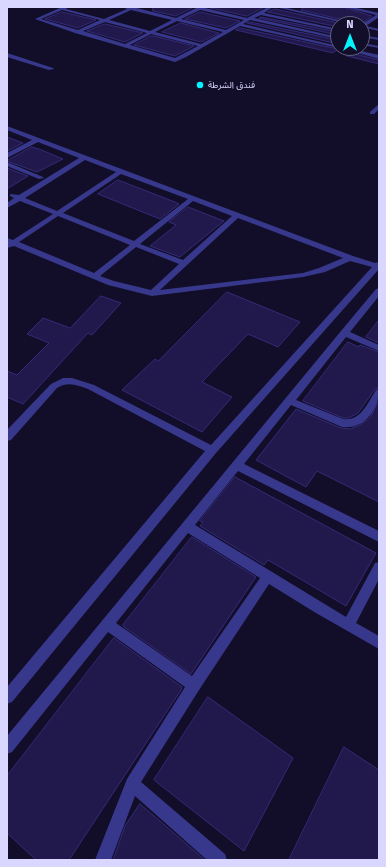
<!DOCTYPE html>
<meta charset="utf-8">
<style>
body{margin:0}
#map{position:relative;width:386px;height:867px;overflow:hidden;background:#120e29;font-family:"Fira Sans",sans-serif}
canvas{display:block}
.frame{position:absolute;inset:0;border:8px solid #d9d7ff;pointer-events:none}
.north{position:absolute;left:330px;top:16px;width:40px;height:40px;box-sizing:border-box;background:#120e29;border:1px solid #625e7f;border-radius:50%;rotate:0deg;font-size:11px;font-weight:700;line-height:16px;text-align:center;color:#d9d7ff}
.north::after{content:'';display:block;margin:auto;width:14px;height:18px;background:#03f3ff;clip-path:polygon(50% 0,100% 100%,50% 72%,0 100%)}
</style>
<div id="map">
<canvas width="386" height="867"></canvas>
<div class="frame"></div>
<div class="north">N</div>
</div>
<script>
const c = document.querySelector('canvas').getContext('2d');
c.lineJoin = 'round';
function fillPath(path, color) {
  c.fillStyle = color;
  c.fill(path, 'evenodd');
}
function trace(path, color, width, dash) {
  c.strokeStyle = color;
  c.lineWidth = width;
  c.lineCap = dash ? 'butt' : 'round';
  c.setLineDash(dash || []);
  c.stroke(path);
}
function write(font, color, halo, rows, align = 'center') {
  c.font = font + ' "Fira Sans","Noto Sans Arabic",sans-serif';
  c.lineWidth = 3;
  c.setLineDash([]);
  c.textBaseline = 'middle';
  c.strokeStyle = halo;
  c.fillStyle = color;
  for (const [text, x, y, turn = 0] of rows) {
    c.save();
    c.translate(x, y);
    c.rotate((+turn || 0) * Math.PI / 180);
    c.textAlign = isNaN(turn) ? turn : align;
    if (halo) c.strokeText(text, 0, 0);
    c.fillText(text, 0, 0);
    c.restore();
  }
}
const building = new Path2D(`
 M153,7H192V8L176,16L153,11Z
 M207,7H258L263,8L247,16Z
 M305,7H343L372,16L361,24L301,10Z
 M275,9L338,23V27L268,12Z
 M62,12L96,20L78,28L45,19Z
 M200,12L240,21L226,28L185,19Z
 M261,17L338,32V35L259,18Z
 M250,22L338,40V44L247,23Z
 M181,23L219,33L201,42L162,32Z
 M105,24L143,33L125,42L87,31Z
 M240,28L338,49L333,53L236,30Z
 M151,36H154L194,46L175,56L134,45Z
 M351,53L379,60V64L347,56Z
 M7,137L23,143L7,151Z
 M32,147L39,149L63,159L37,172L7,161Z
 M7,168L28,176L7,189Z
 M118,180L175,202L179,204L160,219L98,194Z
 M188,207L224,221L180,257L150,246L176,225L169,222Z
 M227,292L300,322L278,347L248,334L202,382L232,397L202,432L122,390L155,359L158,361Z
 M101,296L121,303L92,335L88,333L23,404L7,397V371L17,375L49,343L27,334L43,318L70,328Z
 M379,320V343L366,337Z
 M348,342L359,347L360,345L379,352V388L375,389L358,413L349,418H343L303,401Z
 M379,400V502L317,471L306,487L256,460L296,409L341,428L350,429L358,426L370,418Z
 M235,477L376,553L346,606L268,560L264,565L200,526L203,522L200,521Z
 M192,537L256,577L191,674L124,627L123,625Z
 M114,638L182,687L181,690L69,860H36L7,833V776Z
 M208,697L293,758L244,851L154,780Z
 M344,747L379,770V860H289Z
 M140,804L160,821L205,860H113L125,826Z`);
const minor = new Path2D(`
 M62,7H68L66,9L104,19L127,9L123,7H133L176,18L196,8L193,7H201L247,18L268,7H273L264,13L338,29V31L261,15L254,18L338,37V39L250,20L243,24L338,46V48H348L379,55V59L340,48H338L240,26L186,57L175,62L75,33L35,19ZM62,10L100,20L78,30L41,19ZM131,10L172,20L150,31L109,20ZM200,10L244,20L226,30L181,19ZM177,21L223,32L201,44L155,32ZM105,22L147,33L125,44L83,31ZM151,34L198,46L175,58L130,45Z
 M275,7H283L356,24H348Z
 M344,7H352L379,13V17L366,26L379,29V31L362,27V24L376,15Z
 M362,35L379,38V40L362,37Z
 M362,43L379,46V48L362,45Z
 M7,53L53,68L54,69L49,70L7,57Z
 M379,104V109L374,114H370V112Z
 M7,126L353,256L375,263L379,262V269L216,453L12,702L7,704V687L205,451L88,389C77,385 68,381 57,388L11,440L7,441V430L51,384L63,378H72L94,385L211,445L372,267L350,261L325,272L303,277L152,296L108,285L14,246L7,248V238L13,240L53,214L20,201L7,208V203L14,198L10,196V194L19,195L79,158L38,142L7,158V153L32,140L7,130ZM85,160L116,172L57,211L25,198ZM121,174L188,199L134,241L63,213ZM193,201L232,216L183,260L140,244ZM58,216L130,245L94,273L19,242ZM238,218L343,258L319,268L303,273L160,290ZM136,247L179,264L151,290L114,281L100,276Z
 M7,162L43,177L44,178L39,179L7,166Z
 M379,288V296L350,332L379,345V351L346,337L296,400L343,419C361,422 368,402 376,390L379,389C379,409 365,430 342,427L291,405L244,464L379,531V542L238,471L195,525L346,617L375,563L379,562V579L356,623L379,636V649L316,613L269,584L199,690L141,782L225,854L227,860H207L135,796L111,860H95L127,779L185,687L108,632L12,752L7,754V736L341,331L376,289ZM188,533L260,578L192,676L116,623Z`);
const markers = [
 [200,85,4,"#03f3ff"]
];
const farPoinames = [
 ["فندق الشرطة",208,85]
];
fillPath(building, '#21194c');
trace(building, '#352a79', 1);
fillPath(minor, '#37388b');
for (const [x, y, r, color] of markers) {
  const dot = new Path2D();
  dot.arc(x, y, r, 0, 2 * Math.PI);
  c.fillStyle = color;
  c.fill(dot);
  trace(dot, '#120e29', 1.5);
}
write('9px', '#d9d7ff', '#120e29', farPoinames, 'left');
</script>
